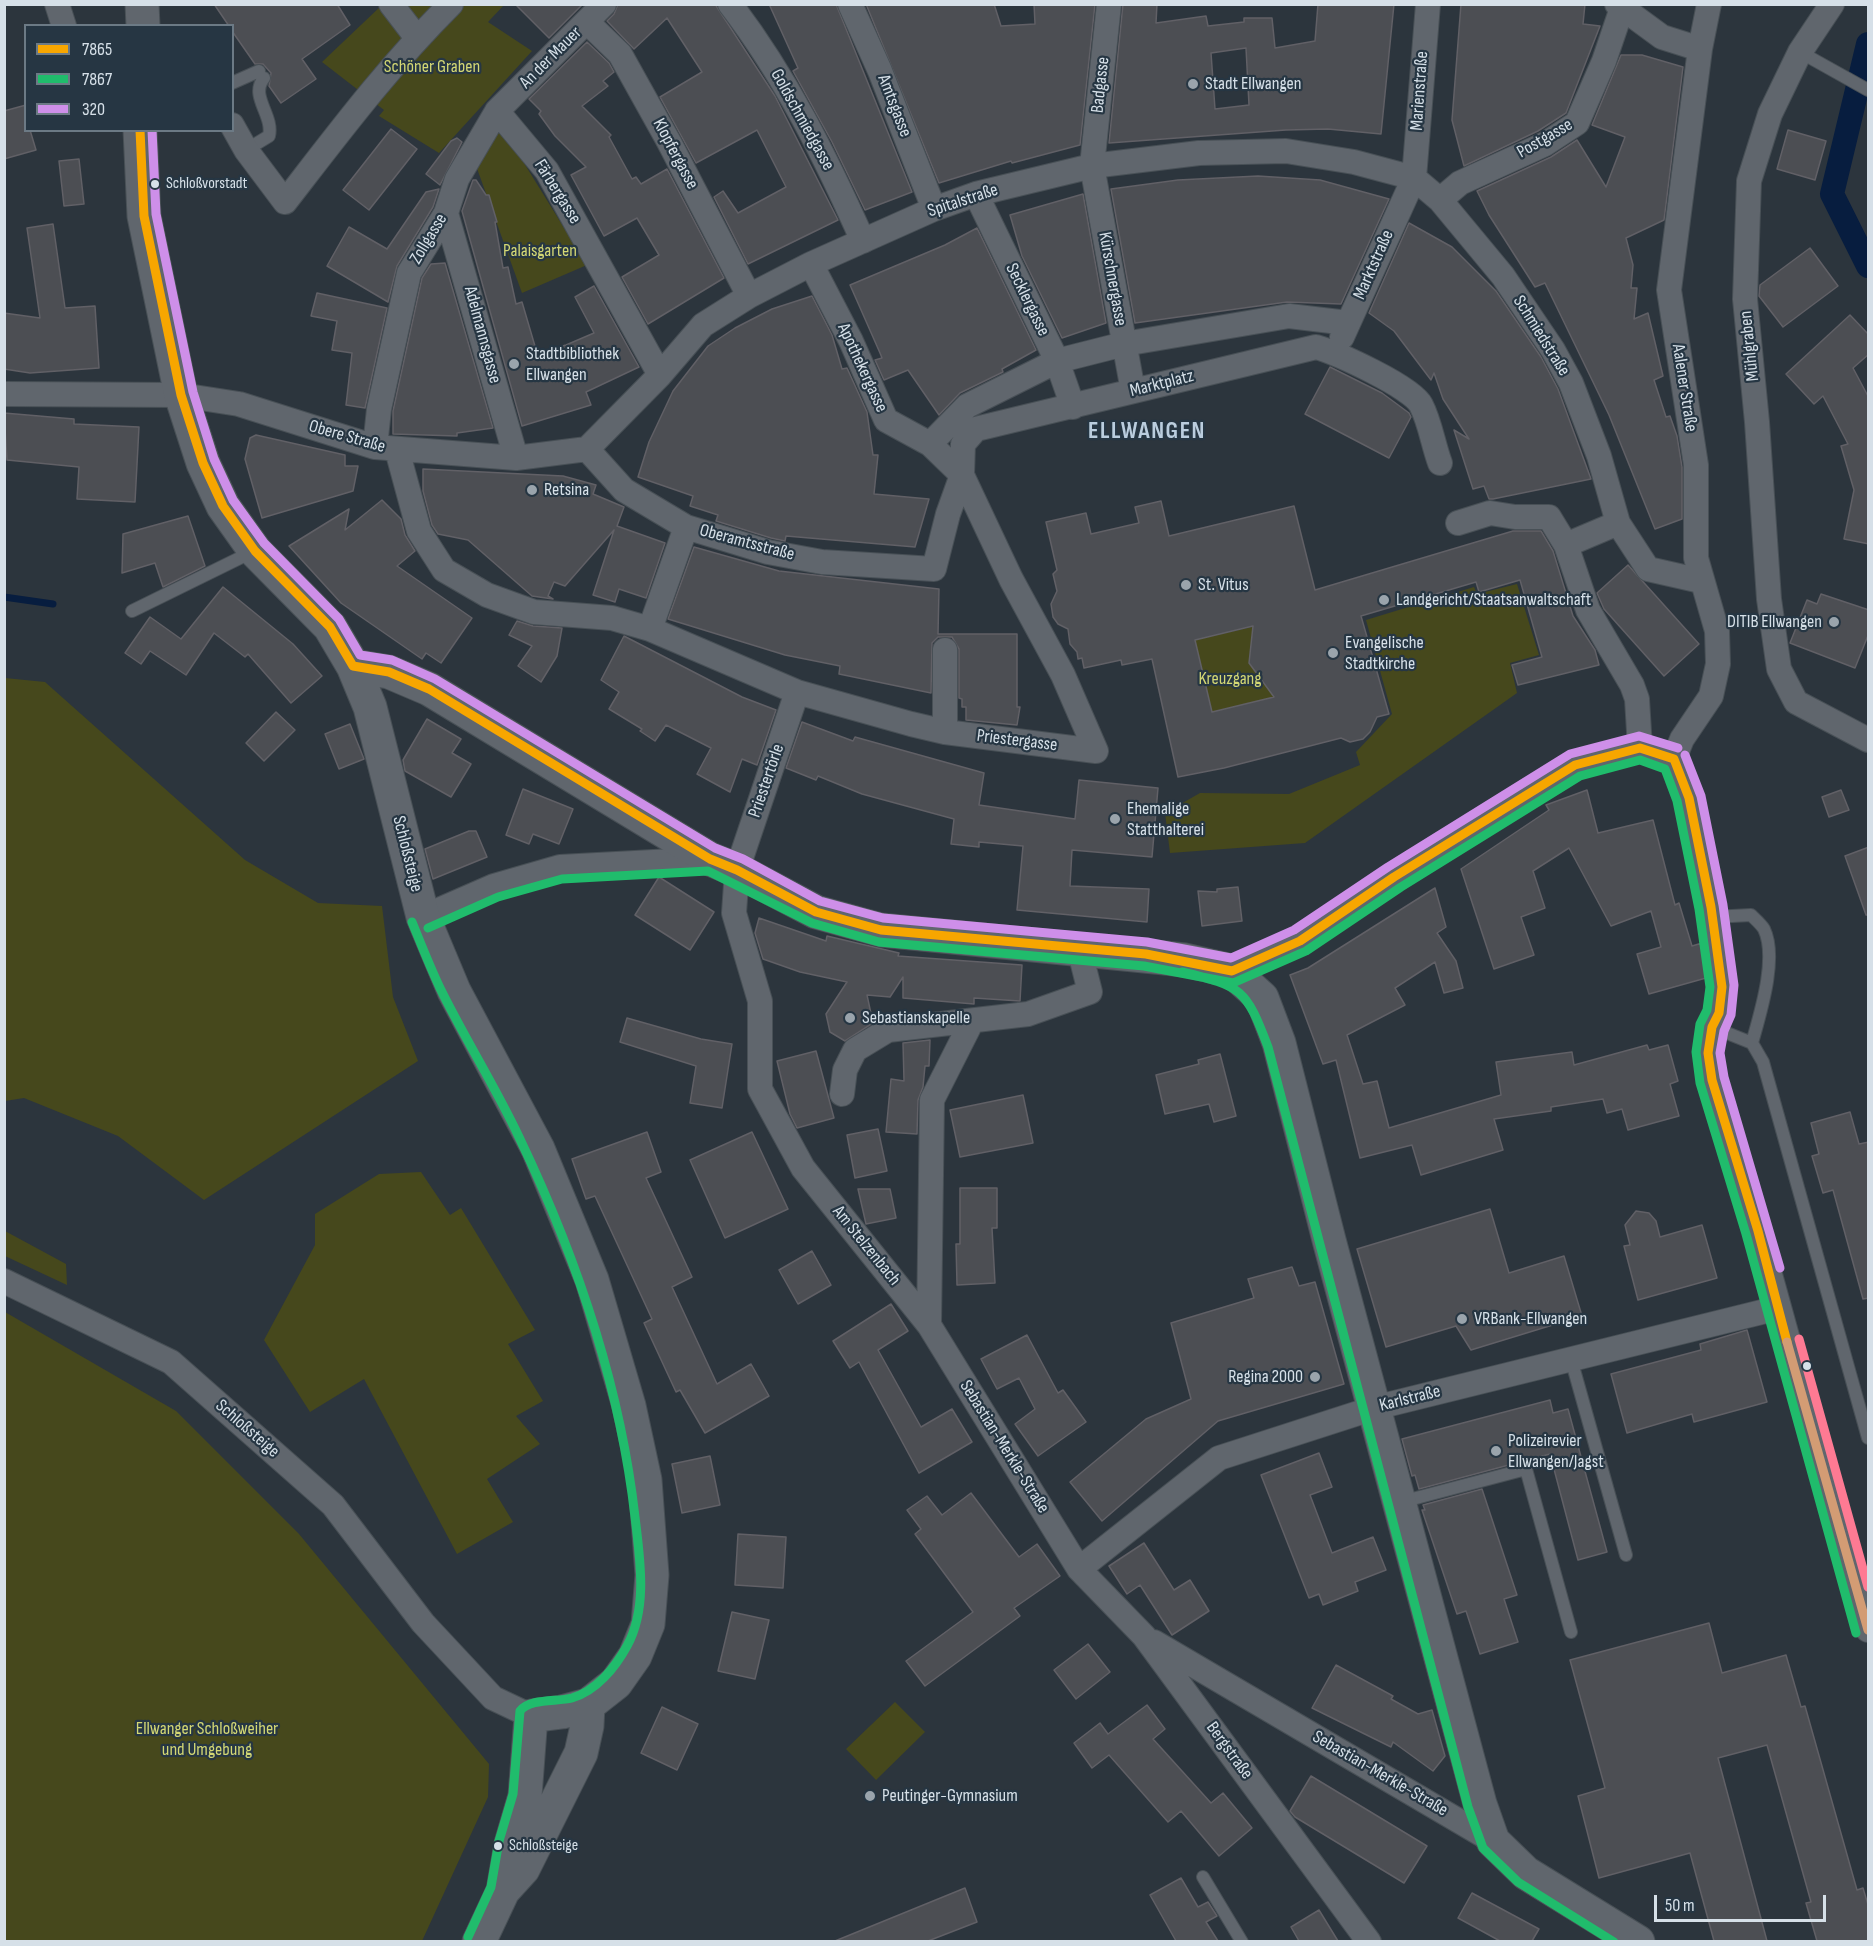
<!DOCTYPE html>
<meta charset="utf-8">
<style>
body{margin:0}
#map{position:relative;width:1873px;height:1946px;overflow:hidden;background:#2c353d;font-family:"Sofia Sans Condensed",sans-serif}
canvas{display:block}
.frame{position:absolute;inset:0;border:6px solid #d6e0e8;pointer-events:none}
.legend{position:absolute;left:24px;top:24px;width:210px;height:108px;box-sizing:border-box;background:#263643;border:2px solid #6c7a85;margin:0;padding:8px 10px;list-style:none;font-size:18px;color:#d6e0e8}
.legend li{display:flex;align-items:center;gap:12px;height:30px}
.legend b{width:30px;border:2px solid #6c7a85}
.scale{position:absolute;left:1654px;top:1895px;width:172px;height:27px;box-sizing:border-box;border:3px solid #d6e0e8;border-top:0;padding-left:8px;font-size:18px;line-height:21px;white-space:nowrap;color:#d6e0e8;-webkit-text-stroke:4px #263643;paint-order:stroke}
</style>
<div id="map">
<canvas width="1873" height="1946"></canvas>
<div class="frame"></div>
<ul class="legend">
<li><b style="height:8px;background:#f7a600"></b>7865</li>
<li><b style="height:8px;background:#20bc6c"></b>7867</li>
<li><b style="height:8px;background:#ce8fe9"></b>320</li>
</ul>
<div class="scale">50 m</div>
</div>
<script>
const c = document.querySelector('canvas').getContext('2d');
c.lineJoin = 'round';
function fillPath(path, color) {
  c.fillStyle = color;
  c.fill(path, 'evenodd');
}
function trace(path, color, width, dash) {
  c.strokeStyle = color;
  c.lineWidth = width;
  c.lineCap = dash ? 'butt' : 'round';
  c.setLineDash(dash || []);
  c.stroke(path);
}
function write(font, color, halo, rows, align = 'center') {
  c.font = font + ' "Sofia Sans Condensed",sans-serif';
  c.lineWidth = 4.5;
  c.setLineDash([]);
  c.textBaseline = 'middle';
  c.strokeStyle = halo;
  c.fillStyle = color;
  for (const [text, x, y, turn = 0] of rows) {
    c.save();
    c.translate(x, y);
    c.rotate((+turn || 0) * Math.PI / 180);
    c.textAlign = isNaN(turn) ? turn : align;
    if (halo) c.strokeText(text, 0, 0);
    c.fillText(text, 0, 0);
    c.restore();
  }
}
const green = new Path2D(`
 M382,5H504L488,22L532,51L439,153L379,116L384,110L322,62Z
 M498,121L587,265L522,293L475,163Z
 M1517,584L1539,655L1510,663L1517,693L1305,843L1170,853L1165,813L1200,793L1289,794L1360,765L1356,752L1392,714L1366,620L1474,587L1477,594Z
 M1274,622L1254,654H1250V657L1291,693L1212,712L1195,640Z
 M5,678L45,682L245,860L318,903L382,906L393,997L418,1061L204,1200L118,1136L24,1098L5,1101Z
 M421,1172L450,1215L461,1208L535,1330L508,1344L543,1401L516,1416L540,1444L487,1479L513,1522L457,1554L364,1379L310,1412L264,1340L315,1245V1214L379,1174Z
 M5,1231L66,1264L67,1285L5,1256Z
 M5,1312L176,1411L299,1534L489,1764L488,1797L422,1941H5Z
 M895,1702L925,1732L876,1780L846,1749Z`);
const stream = new Path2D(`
 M4,597L53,604`);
const canal = new Path2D(`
 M1868,44L1832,194L1868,266`);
const building = new Path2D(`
 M214,4H337L350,25L302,59L316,79L281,103L269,86L271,73L263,64H255L232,31V26H229Z
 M515,4H583L549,38Z
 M618,4H715L775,96L838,220L748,264L714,197L723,191L738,213L786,187L757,130L696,163L660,97L702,72L667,18L634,49L607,21L614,14Z
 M769,4H836L912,192L865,210L832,142L793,71L798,68Z
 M866,4H994L1001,26L1035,24L1034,4H1095L1080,145L1012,163L1011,161L939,183Z
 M1123,4H1157L1156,23L1206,16L1208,26L1244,22V18H1272L1275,48L1315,41L1318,4H1394L1381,134L1328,129L1286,130L1109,143ZM1246,48L1249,105L1215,109L1211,53Z
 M1461,4H1585L1583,24L1600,26L1566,113L1538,131L1464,166L1452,120Z
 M587,42L609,63L614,72L603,81L608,86L582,106L611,135L609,137L632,179L636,177L641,184L667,169L724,278L648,324L622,277L659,255L637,218L604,236L571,175L586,167L555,136L539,114L541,111L529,99Z
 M1621,55H1642L1683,67L1664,220L1626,238L1633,265L1631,288H1637L1634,319L1648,313L1663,376L1654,380L1666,417L1670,416L1677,436L1682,467V519L1655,529L1609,415L1545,283L1535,287L1489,215L1477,191L1551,157L1577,140L1606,187L1625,137L1592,125Z
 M26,105V130H30L36,150L4,159V111Z
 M391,129L417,149L369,210L343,190Z
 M1788,130L1826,141L1815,180L1777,169Z
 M457,138L462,142L440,185L426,174L451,141Z
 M79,159L84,204L64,206L59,161Z
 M1258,176L1320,180L1389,199L1341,304L1287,302L1135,323L1111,189L1178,180Z
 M473,180H476L486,195H489L497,222H495L503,268L508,267L516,304L522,302L537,353L566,345L594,333L575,297L594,286L639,367L586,392L591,405L522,426L462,211Z
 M439,189L433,207L397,266L388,302L327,266L349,227L387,249L426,192Z
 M1083,194L1106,323L1062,338L1022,256L1010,215Z
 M1409,223L1452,247L1496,291L1541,357L1558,389L1591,479L1493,499H1489L1484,486L1473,489L1454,430L1469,439L1443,399L1434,373L1431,380L1394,331L1369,313Z
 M53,224L65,308L95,306L99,368L30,373L4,369V313L40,318L27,228Z
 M977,228L1036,350L1002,369L1003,372L960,393L939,415L908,370L884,380L875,360L882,358L880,353L850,285L945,245Z
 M1810,248L1838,286L1783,327L1759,296L1760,285Z
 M445,263L493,428L457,433V436L393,434V411L422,278L431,264Z
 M317,293L387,308L365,408L346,405L352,353L332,350L337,321L311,316Z
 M812,296L832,335L842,369L847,368L867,412L873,455H878L874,494L929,499L915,547L786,536L785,541L771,538L716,521L718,515L690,506L693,496L638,477L649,442L673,391L708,346L735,328L772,309Z
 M1850,315L1869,335V354L1853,368L1869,398V544L1844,539L1854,490L1841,446L1848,444L1823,396L1814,404L1786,374Z
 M1330,367L1382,393L1409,413L1411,417L1389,458L1305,414Z
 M4,413L74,419V424L139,427L135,502L77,499L79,467L7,460Z
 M256,435L345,455V466H358L353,491L262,518L245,459L250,438Z
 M423,469L563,476L596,485L593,494L624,507L617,526L665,543L646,598L619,589L615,602L593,595L614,530L565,586L554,582L548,596L553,599L532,596L468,540L438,534L432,525L423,491Z
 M382,500L401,519L405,535L415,551L397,566L472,618L441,663L426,653L422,659L341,603L289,546L349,509L345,530Z
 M1161,501L1169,536L1294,506L1315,590L1513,531H1541L1553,551L1573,616L1595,650L1599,665L1518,685L1512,665L1542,657L1520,580L1479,592L1476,582L1361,616L1389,714L1377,717L1370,732L1363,739L1350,742L1341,738L1224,768L1178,777L1152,659L1122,665L1121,660L1084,668L1082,658L1078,659L1077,652L1070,644L1068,629L1058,624L1053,617L1051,604L1057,591L1053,574L1057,570L1046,522L1086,513L1091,534L1139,523L1135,507ZM1253,626L1249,663L1274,697L1212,712L1195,640Z
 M188,516L205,566L163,587L155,563L122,573L123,534Z
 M694,547L779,571L939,589L938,634H1017V707H1020L1017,725L966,720V707H962V699L959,698V649L952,637H938L932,643L931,693L839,674L840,666L785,655L668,619Z
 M1628,565L1699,644L1664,676L1604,609L1597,593Z
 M223,587L293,644L322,676L291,703L248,654L245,657L214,633L186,675L150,651L141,664L125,653L150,617L181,639Z
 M1821,594L1869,610V633L1855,668L1790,643L1807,600L1817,604Z
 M517,621L533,626L562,628L557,656L541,682L518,666L532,646L509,635Z
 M624,636L742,697L776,710L757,765L742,759L730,792L697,774L711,748L666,725L655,741L640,731L642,729L609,709L619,692L601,680Z
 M276,712L295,730L264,761L246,743Z
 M427,719L461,739L452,753L471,764L451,797L405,771L403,760Z
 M802,722L853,741L855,737L984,773L979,805L1075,819L1079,780L1158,788L1152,857L1072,850L1070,886L1149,889L1147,922L1017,910L1023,846L979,842V847L951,844L954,819L862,794L818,776L816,780L786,768Z
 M350,724L364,759L339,769L325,734Z
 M523,789L573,809L559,844L533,834L529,844L506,835Z
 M1587,790L1598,833L1653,820L1675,905L1679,903L1692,946L1702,943L1706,978L1649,994L1637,954L1661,947L1651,911L1611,926L1569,848L1533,871L1545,908L1521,917L1534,955L1494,969L1461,869L1549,810L1546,805Z
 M1841,790L1849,810L1829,817L1822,797Z
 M469,831H476L487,857L433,879L425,849Z
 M1869,847V915H1866L1845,856Z
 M659,877L714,912L690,950L635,915Z
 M1238,887L1242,921L1202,926L1198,891L1217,892V889Z
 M1435,888L1446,927L1437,933L1456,961L1463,988L1444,993L1435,962L1395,988L1405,1005L1347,1035L1363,1084L1377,1081L1389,1128L1501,1095L1496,1062L1572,1052L1574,1065L1647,1045L1649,1050L1668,1045L1678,1081L1670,1084L1679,1116L1628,1130L1622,1109L1607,1113L1603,1099L1551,1107V1111L1494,1119L1503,1150L1421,1175L1412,1145L1360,1158L1336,1060L1323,1064L1290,975L1308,968Z
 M759,918L826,941L827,936L899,953L898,956L1022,965L1020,1001L974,998V1004L903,998V977L890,997L867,995L873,1023L845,1041L830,1032L826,1014L847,982L800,972L763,959L755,933Z
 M627,1018L701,1039L732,1044L722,1108L690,1103L696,1066L620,1042Z
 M930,1040L929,1066H925L923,1087L918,1100L917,1134L886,1132L891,1079L904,1081L903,1043Z
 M816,1051L834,1118L797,1128L790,1114L777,1061Z
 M1220,1054L1236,1116L1214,1122L1209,1104L1165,1114L1156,1075L1199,1064L1198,1060Z
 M1023,1095L1033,1143L960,1157L950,1110Z
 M1850,1112L1859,1144L1869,1142V1298L1863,1299L1833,1190L1823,1193L1812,1156L1819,1154L1811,1123Z
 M878,1129L887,1171L855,1178L847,1135Z
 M647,1132L661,1172L646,1178L692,1277L672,1287L717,1384L751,1364L769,1396L705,1433L680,1390L676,1392L644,1323L652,1319L595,1196L586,1199L572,1159Z
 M752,1132L788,1209L725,1238L690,1160Z
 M960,1188H997V1228H992L995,1283L957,1285L956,1244H960Z
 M858,1189H890L896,1218L866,1224Z
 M1490,1209L1509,1273L1564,1256L1582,1316L1471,1350L1456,1326L1386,1347L1357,1249Z
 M1636,1211L1649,1213L1656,1221L1660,1237L1702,1225L1717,1278L1638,1300L1624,1246L1630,1245L1625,1225Z
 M812,1251L831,1285L798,1304L779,1270Z
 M1292,1267L1299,1286L1315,1282L1344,1384L1218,1421L1102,1521L1070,1482L1146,1419L1191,1399L1171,1323L1254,1298L1248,1279Z
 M891,1304L908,1331L878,1350L921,1427L952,1409L972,1442L919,1473L859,1362L850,1368L833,1341Z
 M1747,1330L1767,1402L1694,1422L1692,1414L1627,1433L1611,1374L1701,1350L1700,1344Z
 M1027,1335L1058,1393L1063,1390L1086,1422L1038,1456L1015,1424L1035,1409L1019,1378L997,1389L981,1359Z
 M1550,1400L1553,1413L1568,1409L1607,1552L1578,1560L1550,1454L1419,1489L1415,1475L1412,1476L1402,1439Z
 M1319,1453L1332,1487L1310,1495L1332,1553L1373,1537L1386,1570L1355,1582L1358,1591L1323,1605L1319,1594L1309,1598L1261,1475Z
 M710,1456L720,1505L682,1513L672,1464Z
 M1482,1489L1517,1595L1504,1599L1518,1642L1480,1654L1466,1611L1457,1614L1422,1510H1425L1423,1505Z
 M971,1493L1019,1557L1037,1544L1060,1576L1014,1608L1020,1616L925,1686L906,1661L973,1612L915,1534L921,1529L907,1510L927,1496L942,1515Z
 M738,1534L786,1537L783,1588L735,1585Z
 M1144,1543L1174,1590L1190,1580L1209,1611L1172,1635L1140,1585L1127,1594L1109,1566Z
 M732,1612L769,1620L755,1679L718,1671Z
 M1709,1623L1722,1673L1786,1655L1801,1707L1805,1706L1857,1890L1863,1888L1869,1908V1941H1817L1806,1903L1811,1902L1767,1745L1718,1758L1767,1941H1714L1690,1853L1599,1878L1578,1796L1605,1788L1570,1660Z
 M1088,1644L1110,1672L1076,1699L1054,1670Z
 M1336,1665L1393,1696L1391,1699L1418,1714L1432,1710L1445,1756L1433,1771L1393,1742L1391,1747L1312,1708Z
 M1147,1705L1165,1729L1153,1739L1211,1803L1223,1793L1252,1828L1219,1856L1181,1811L1168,1822L1109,1755L1092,1768L1074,1743L1100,1723L1108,1734Z
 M662,1707L698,1724L677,1770L641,1753Z
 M1311,1776L1427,1846L1404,1883L1295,1817L1290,1811Z
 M1181,1878L1198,1907L1208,1902L1217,1916L1206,1922L1218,1941H1176L1150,1895Z
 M965,1888L977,1922L928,1941H835Z
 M1472,1893L1539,1929L1532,1941H1500L1458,1918Z
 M1319,1910L1338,1941H1299L1291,1927Z`);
const lane = new Path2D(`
 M1800,52L1868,90
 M232,83L259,71
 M246,150L269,136C274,115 249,96 264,78
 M132,611L254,551
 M1713,917L1751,915C1755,919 1761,924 1764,929C1778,958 1760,1014 1752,1043
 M1712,1027L1752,1043L1763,1062L1868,1438
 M1571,1359L1626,1555
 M1401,1502L1526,1469L1571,1632
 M1203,1877L1242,1942`);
const street = new Path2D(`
 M57,4L64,26
 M391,4L417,38
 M730,4C786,77 826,158 863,241
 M850,4L880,71L934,209
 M1109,4L1092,166L1133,391
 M1617,4L1662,37L1700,49
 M1832,4L1800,52L1770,114L1749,181L1745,299L1757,422L1769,599L1779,669L1796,702L1868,740
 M587,22L620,54L669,142L749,296
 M497,111L547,171L660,375
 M232,125L246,150L285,202C340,131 387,68 451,4
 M976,194L1057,361L1073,407
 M1440,200L1460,183L1545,144L1577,123L1604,61L1622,8
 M446,213L516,458
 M811,264L851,341L886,420L930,444L962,475L1011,579L1063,675L1096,751
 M1342,337L1414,178L1428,4
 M4,394L181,395L239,404L375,447L516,458L587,449
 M930,444L967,406L1057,361L1124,344L1289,316L1348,323
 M375,447L379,409L409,273L446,213L457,179L497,111L604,4
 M587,449L660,375L703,325L749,296L811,264L934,209L976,194L1092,166L1199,153L1286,151L1354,162L1414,178L1440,200L1503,276L1553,350L1571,383L1599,456L1618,523L1648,569L1701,581
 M587,449L624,490L686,527L768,552L822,562L934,569L948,514L962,475L963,444L976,429L1316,347C1337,353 1412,387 1421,405C1430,422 1433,444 1440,463
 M397,450L419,531L444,570L487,595L534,612L612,618L650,629L797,692L911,724L945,732L1096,751
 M1458,523L1490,513L1515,517H1549L1566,545L1588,610L1632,685L1637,699L1640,748
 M1566,545L1618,523
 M650,629L686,527
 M797,692L737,870L734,913L760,1001V1089L803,1168L929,1325L1079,1569L1144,1636L1369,1942
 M945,732V650
 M1674,759L1689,798L1711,907L1722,987L1719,1013L1712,1027L1708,1053L1712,1080L1758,1231L1868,1630
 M1674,759L1682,739L1711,696L1718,664L1717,631L1696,558V465L1669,290L1700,49L1709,4
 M423,917L494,886L560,867L710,859
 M1232,971L1300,941L1394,877L1575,765L1640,748L1674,759
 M842,1094L845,1070L855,1050L888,1030L1028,1014L1090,992L1079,948
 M4,1281L171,1362L333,1505L423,1623L493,1698L531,1716
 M929,1325L932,1100L971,1023
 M1079,1569L1219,1458L1374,1408L1778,1308
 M1154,1642L1493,1841`);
const secondary = new Path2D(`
 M142,4L143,26
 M140,130L144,216L181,395L203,463L223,506L255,551L330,627L353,666L370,707L423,917L454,991L538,1149L592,1280L629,1406L645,1480L652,1575L648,1624L635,1656L616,1683L588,1705L562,1712L531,1716L525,1796L511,1844L503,1891
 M353,666L389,672L429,689L710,859L737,870L816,912L881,930L1185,960L1232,971L1262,998L1279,1043L1329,1240L1480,1804L1493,1841L1526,1873L1638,1942
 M479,1942L503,1891L523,1869L581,1753L587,1726L588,1705`);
const bus1 = new Path2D(`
 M140,130L144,216L181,395L203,463L223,506L255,551L330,627L353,666L389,672L429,689L710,859L737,870L816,912L881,930L1146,954L1232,971L1300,941L1394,877L1575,765L1640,748L1674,759
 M1674,759L1689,798L1711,907L1722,987L1719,1013L1712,1027L1708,1053L1712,1080L1758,1231L1787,1342`);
const bus2 = new Path2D(`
 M412,922C421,944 430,967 440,988C465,1039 495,1086 519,1137C576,1256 620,1385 635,1517C640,1559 648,1608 627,1646C615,1668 596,1691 572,1698C557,1702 530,1698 520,1711L513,1794L499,1841L491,1887L468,1937
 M428,928L498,897L562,879L708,871L812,923L879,942L1144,966L1233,983L1306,951L1401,887L1580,776L1640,760L1665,769L1677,801L1699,909L1710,987L1707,1010L1700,1024L1696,1052L1700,1083L1746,1234L1856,1633
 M1182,972C1242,986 1246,989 1268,1047L1468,1807L1483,1848L1518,1882L1614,1942`);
const bus3 = new Path2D(`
 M152,130L156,214L193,392L214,459L233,500L264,543L339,619L360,655L392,660L435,679L715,848L743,859L820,901L883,918L1147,942L1231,958L1294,930L1388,867L1570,754L1639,736L1678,748
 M1685,755L1701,796L1723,905L1734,985L1731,1015L1724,1031L1720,1053L1724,1077L1780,1268`);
const bus4 = new Path2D(`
 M1787,1342L1868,1630`);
const bus5 = new Path2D(`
 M1799,1339L1868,1587`);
const markers = [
 [1193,84,6,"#9aa4ac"],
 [155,184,5,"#d6e0e8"],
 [514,364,6,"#9aa4ac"],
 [532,490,6,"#9aa4ac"],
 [1186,585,6,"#9aa4ac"],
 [1384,600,6,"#9aa4ac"],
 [1834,622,6,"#9aa4ac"],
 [1333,653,6,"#9aa4ac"],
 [1115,819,6,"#9aa4ac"],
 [850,1018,6,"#9aa4ac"],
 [1462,1319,6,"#9aa4ac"],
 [1807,1366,5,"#d6e0e8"],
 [1315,1377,6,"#9aa4ac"],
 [1496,1451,6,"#9aa4ac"],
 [870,1796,6,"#9aa4ac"],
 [498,1846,5,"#d6e0e8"]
];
const busNames = [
 ["Schloßvorstadt",166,184],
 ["Schloßsteige",509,1846]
];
const streetNames = [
 ["An der Mauer",551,58,-45],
 ["Badgasse",1101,85,-84],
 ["Marienstraße",1420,91,-86],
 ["Amtsgasse",894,106,69],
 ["Goldschmiedgasse",802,120,61],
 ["Postgasse",1545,139,-30],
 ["Klopfergasse",675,154,62],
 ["Färbergasse",557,192,58],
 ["Spitalstraße",963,201,-18],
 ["Zollgasse",429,239,-59],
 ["Marktstraße",1374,265,-66],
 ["Kürschnergasse",1112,279,80],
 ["Secklergasse",1027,300,64],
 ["Adelmannsgasse",482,335,75],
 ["Schmiedstraße",1541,336,58],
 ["Mühlgraben",1750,346,-96],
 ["Apothekergasse",862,368,65],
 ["Marktplatz",1162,384,-14],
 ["Aalener Straße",1684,388,81],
 ["Obere Straße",347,437,16],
 ["Oberamtsstraße",747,543,15],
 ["Priestergasse",1017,741,7],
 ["Priestertörle",767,781,-71],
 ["Schloßsteige",407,854,76],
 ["Am Stelzenbach",866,1246,51],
 ["Karlstraße",1410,1399,-14],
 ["Schloßsteige",247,1429,41],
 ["Sebastian-Merkle-Straße",1004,1447,58],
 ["Bergstraße",1229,1751,54],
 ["Sebastian-Merkle-Straße",1380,1774,30]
];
const parkNames = [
 ["Schöner Graben",432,67],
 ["Palaisgarten",540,251],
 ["Kreuzgang",1230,679],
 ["Ellwanger Schloßweiher",207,1729],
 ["und Umgebung",207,1750]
];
const poiNames = [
 ["Stadt Ellwangen",1205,84],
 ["Stadtbibliothek",526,354],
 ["Ellwangen",526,375],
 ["Retsina",544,490],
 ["St. Vitus",1198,585],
 ["Landgericht/Staatsanwaltschaft",1396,600],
 ["DITIB Ellwangen",1822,622,"right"],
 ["Evangelische",1345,643],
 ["Stadtkirche",1345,664],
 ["Ehemalige",1127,809],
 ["Statthalterei",1127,830],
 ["Sebastianskapelle",862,1018],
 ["VRBank-Ellwangen",1474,1319],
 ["Regina 2000",1303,1377,"right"],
 ["Polizeirevier",1508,1441],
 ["Ellwangen/Jagst",1508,1462],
 ["Peutinger-Gymnasium",882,1796]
];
const districtNames = [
 ["ELLWANGEN",1147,432]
];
fillPath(green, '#46481c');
trace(stream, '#071d3f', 7);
trace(canal, '#071d3f', 24);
fillPath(building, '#4c4e53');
trace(building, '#616066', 1.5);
trace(lane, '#485056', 14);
trace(street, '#485056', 26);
trace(secondary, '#485056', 35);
trace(lane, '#60666d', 12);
trace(street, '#60666d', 24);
trace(secondary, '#60666d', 33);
trace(bus1, '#f7a600', 9);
trace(bus2, '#20bc6c', 9);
trace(bus3, '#ce8fe9', 9);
trace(bus4, '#d39c74', 9);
trace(bus5, '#fe7a93', 9);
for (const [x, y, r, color] of markers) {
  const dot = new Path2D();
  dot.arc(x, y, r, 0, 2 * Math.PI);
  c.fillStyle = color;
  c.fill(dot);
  trace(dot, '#263643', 2);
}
write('16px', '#d6e0e8', '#263643', busNames, 'left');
write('18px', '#d6e0e8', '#263643', streetNames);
write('18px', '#d4d874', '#263643', parkNames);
write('18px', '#d6e0e8', '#263643', poiNames, 'left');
c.letterSpacing = '1.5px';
write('bold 24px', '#bacdde', '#263643', districtNames);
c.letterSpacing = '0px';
</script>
